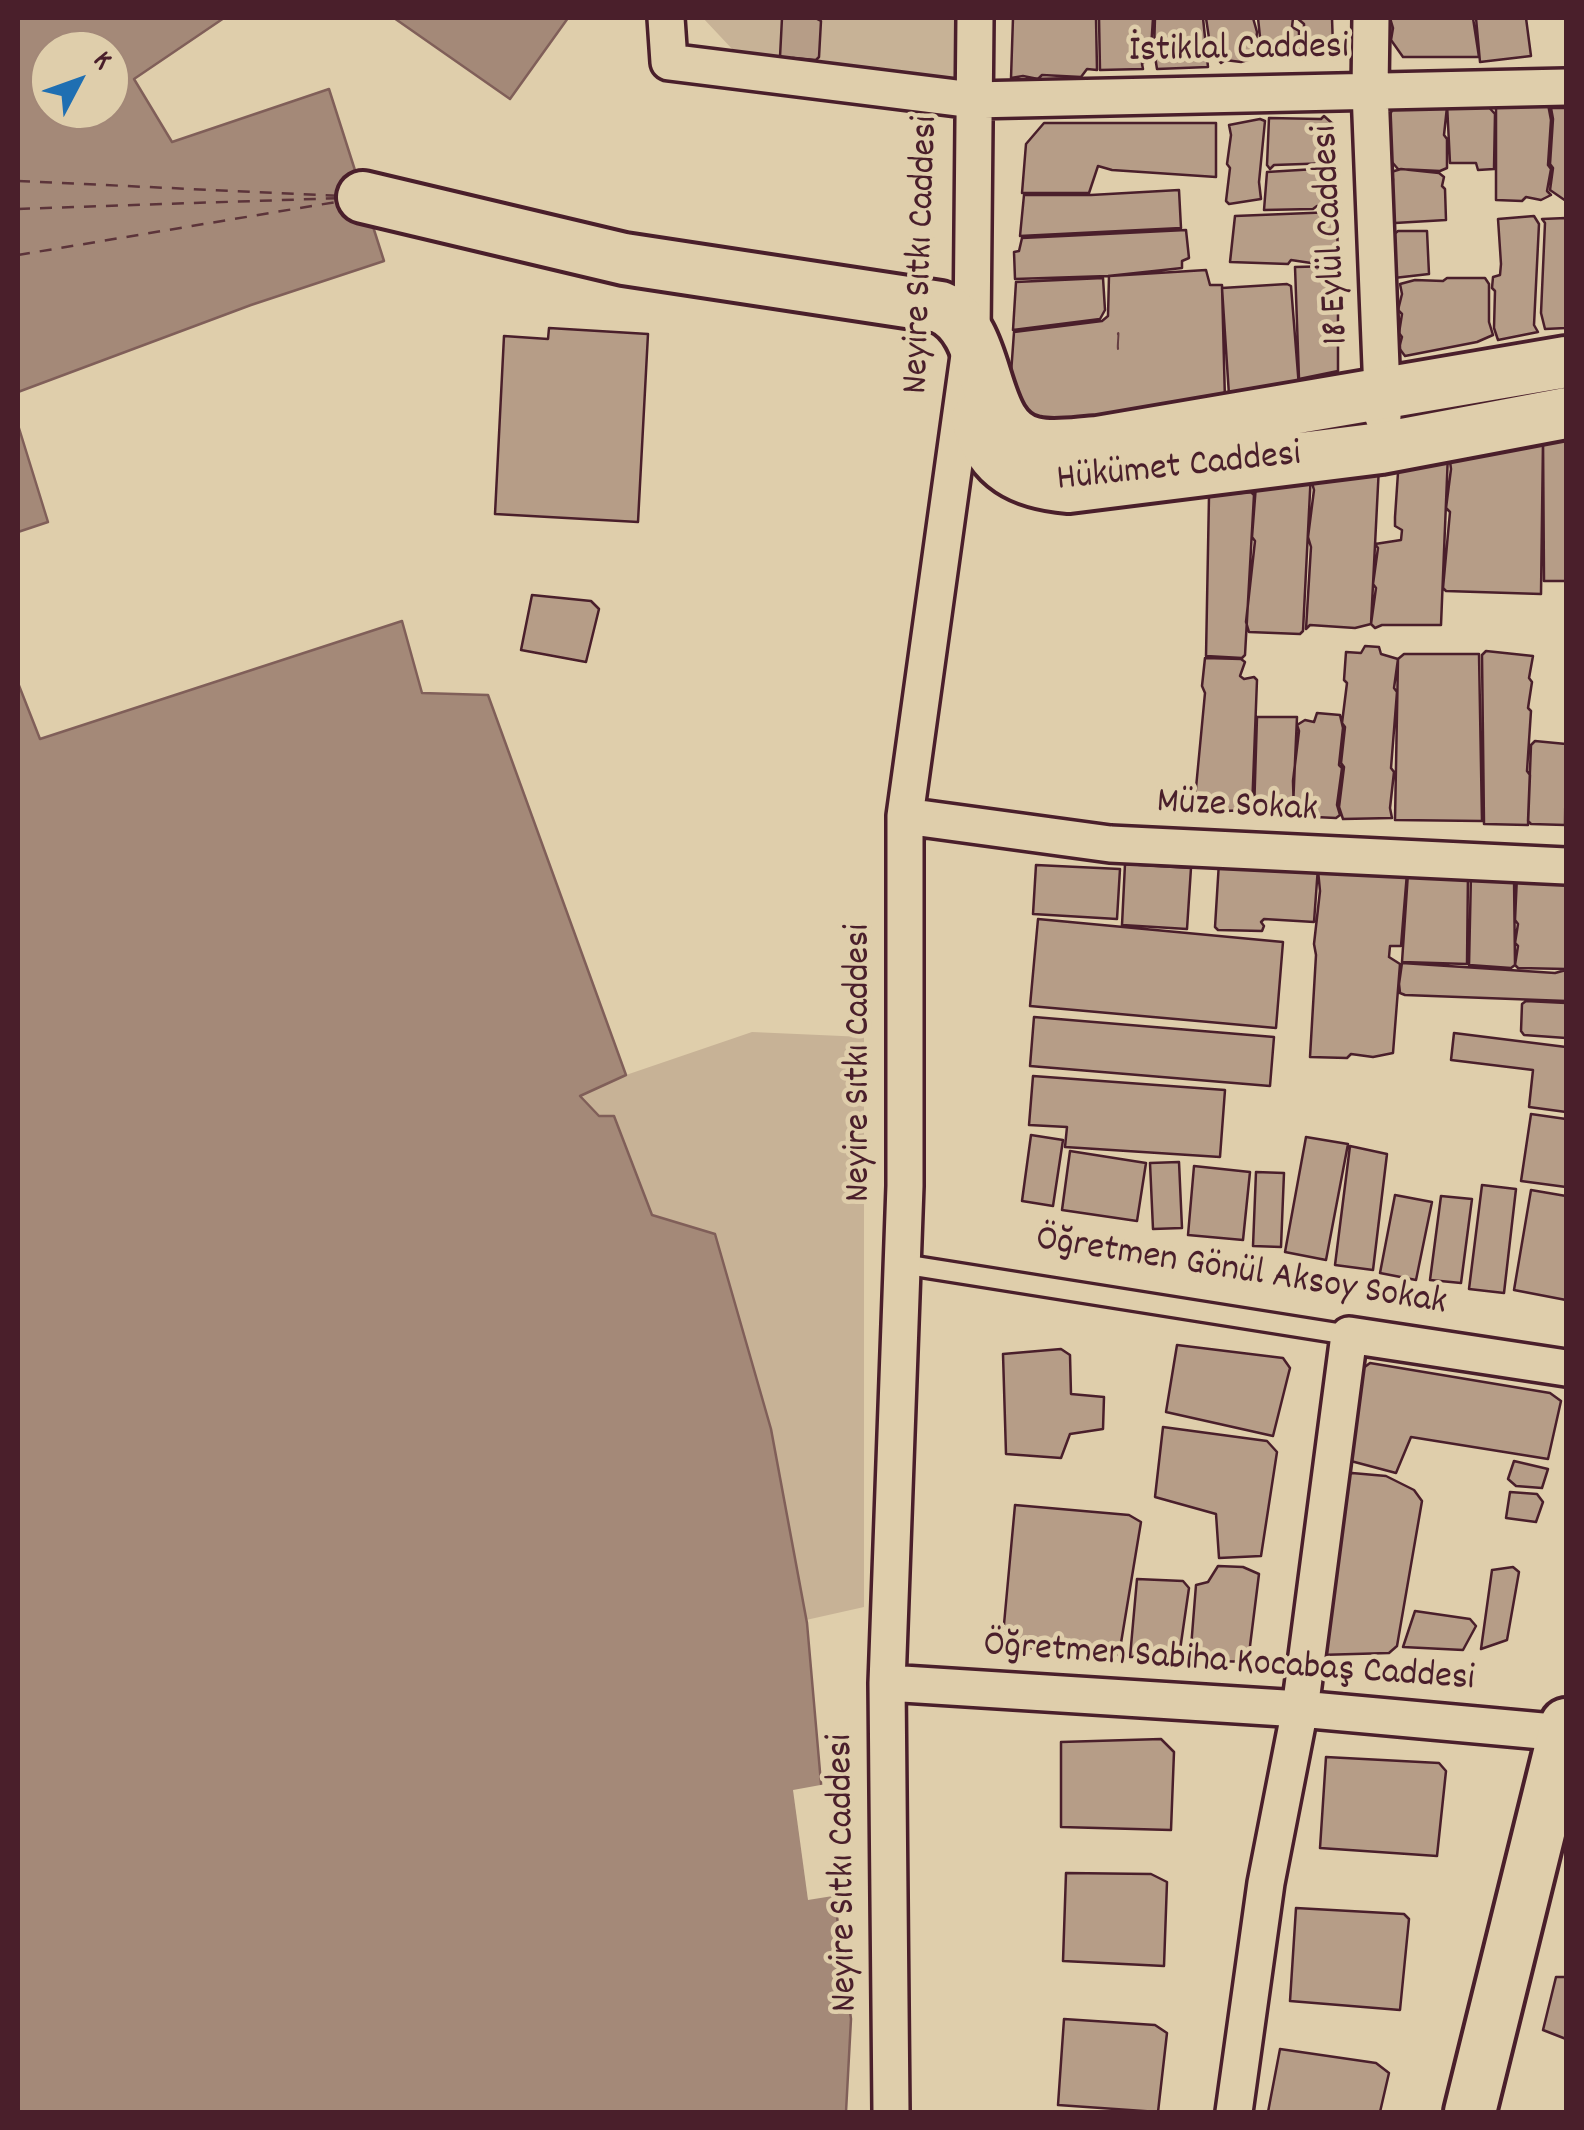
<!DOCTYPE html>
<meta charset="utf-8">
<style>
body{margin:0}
#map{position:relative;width:1584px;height:2130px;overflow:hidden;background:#dfceab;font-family:Dekko,sans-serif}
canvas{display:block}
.frame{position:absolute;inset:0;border:20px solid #4a1f2b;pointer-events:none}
.north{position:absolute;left:30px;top:30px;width:100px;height:100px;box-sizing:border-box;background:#dfceab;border:2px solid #a38878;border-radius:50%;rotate:49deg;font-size:28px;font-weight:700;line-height:40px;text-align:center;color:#4a1f2b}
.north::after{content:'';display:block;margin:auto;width:35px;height:45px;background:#1f6fb2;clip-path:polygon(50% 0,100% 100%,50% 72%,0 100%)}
</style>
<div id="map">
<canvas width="1584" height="2130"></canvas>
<div class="frame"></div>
<div class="north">K</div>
</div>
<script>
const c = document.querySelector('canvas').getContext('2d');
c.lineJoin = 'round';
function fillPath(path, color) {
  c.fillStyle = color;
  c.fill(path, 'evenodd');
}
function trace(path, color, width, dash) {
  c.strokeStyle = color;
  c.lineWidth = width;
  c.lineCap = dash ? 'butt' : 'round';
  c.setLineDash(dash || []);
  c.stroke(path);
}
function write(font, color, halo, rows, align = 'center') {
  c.font = font + ' Dekko,sans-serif';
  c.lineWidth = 9;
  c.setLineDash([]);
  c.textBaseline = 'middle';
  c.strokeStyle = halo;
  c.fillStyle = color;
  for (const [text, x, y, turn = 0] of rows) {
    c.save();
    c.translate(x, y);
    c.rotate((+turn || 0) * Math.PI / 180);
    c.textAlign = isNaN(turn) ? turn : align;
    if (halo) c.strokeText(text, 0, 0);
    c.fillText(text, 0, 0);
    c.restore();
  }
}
const green = new Path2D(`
 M703,18H954L955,86L762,65L734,51Z
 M752,1032L864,1037V1607L806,1620L792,1541L652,1215L614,1116H599L579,1096L626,1075Z`);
const water = new Path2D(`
 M18,18H224L134,79L172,142L329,89L384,261L251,305L18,392ZM50,50H110V110H50Z
 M394,18H568L510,99Z
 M18,425L48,522L18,532Z
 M402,621L422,693L488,695L626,1075L580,1096L599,1116H614L652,1215L715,1234L771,1429L807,1623L825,1829L851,2019L846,2112H18V683L40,739Z`);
const pier = new Path2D(`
 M826,1784L839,1895L808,1900L793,1790Z`);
const ferry = new Path2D(`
 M18,181L342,196
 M18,209L342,198
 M18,255L342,201`);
const building = new Path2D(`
 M782,18H815L821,21L819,57L816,60L793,58L783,60L780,57Z
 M1013,18H1096L1097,70L1087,69L1081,77L1042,75L1038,79L1023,76L1011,78Z
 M1099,18H1153L1151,49L1154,59L1146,60L1142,64L1143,69L1100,70Z
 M1155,18H1203L1208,67L1157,69L1154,50Z
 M1206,18H1253L1257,32L1255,53L1258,57L1241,62L1225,60L1221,63L1216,57L1211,59L1206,50L1209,38Z
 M1258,18H1293L1292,27L1299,31V50L1290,55L1282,52L1262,56Z
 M1297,18H1332L1333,47L1328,55H1304V24Z
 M1390,18H1473L1479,57H1403L1391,40L1393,28Z
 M1476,18H1526L1531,56L1480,62Z
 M1406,103L1447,107L1444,135L1447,139V168L1440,171L1398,169L1385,154L1388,120L1392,110Z
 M1485,103L1495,114L1494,169L1478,170L1476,163H1450L1447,104Z
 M1500,103L1548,104L1551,120L1548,165L1551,169L1547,191L1551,195L1541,200L1526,197L1522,201L1496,200V107Z
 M1551,108H1566V201L1550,190L1553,168L1550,164L1553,119Z
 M1324,116L1334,125L1332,163L1274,165L1270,169L1267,165L1269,118L1321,119Z
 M1260,119L1265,121L1259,182L1261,199L1229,204L1226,201L1230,168L1227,164L1231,135L1229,125Z
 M1044,123H1216V177L1112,170L1098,166L1089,193H1022L1026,144Z
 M1332,168L1337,172L1335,204L1329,209L1317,206L1313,209L1264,210L1267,172Z
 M1401,169L1439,173L1444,177L1442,186L1445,189L1446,220L1395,223L1390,218L1393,179L1391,172Z
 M1179,190L1181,228L1020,236L1024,195H1091Z
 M1334,212L1338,219L1337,260L1333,263L1314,260L1311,263L1291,260L1288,264L1230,262L1235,216Z
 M1534,216L1539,224L1534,325L1538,332L1498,340L1494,328L1495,291L1492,288L1493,277L1500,275L1501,264L1498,219Z
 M1566,218V328L1545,329L1541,313L1545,223L1542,219Z
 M1186,230L1189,258L1182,261V268L1108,276L1015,279L1014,252L1019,251L1022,238Z
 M1398,231H1427L1429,274L1394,278L1391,275L1395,249L1393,235Z
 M1335,266L1338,268V371L1299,379L1295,267Z
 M1206,270L1210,285H1222L1225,401L1021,429L1008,415L1014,332L1102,321L1108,316L1109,276Z
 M1103,278L1105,310L1100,319L1013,330L1016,282Z
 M1447,278H1485L1489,284V322L1493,335L1477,342L1405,356L1399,348L1402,337L1399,333L1402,314L1398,310L1402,294L1400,284L1415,280L1443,281Z
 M1287,284L1291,286L1299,387L1229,395L1222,288Z
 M549,328L648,334L638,522L495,514L504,336L548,339Z
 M1566,432V581H1544L1543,437Z
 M1543,441L1541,594L1446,591L1443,588L1450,512L1446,508L1451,469L1449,454Z
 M1448,454L1441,625H1382L1375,628L1371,624L1376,588L1373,584L1378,548L1375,544L1401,540L1402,530L1395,526V517L1399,458Z
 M1379,466L1371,624L1355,628L1310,625L1306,629L1311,547L1308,537L1314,490L1311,479Z
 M1311,472L1303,631L1300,634L1249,632L1246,622L1255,541L1252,537L1256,485Z
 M1251,492L1254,495L1245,655L1242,658L1206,656L1209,496Z
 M532,595L591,601L599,609L586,662L521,650Z
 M1365,646L1379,647L1381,654L1398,659L1394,688L1397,692L1391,768L1394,772L1390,808L1392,818L1343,819L1339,807L1344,767L1341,763L1345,727L1342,723L1347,683L1344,680L1346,652L1361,653Z
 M1486,651L1533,656L1529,678L1532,682L1528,708L1531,711L1527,771L1530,775L1528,825L1484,824L1482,655Z
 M1404,654H1479L1482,821L1395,820L1398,659Z
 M1205,658L1241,659L1245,662L1240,676L1244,679L1254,677L1257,680L1252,810L1197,812L1194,809L1205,693L1202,686Z
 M1317,713L1340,715L1343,728L1339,765L1342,768L1337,805L1340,815L1336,818L1294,816L1293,781L1299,731L1297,725L1305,720L1314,722Z
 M1257,717H1297L1293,807L1280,812H1254Z
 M1535,741L1566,744L1565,825L1531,824L1528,821L1531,745Z
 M1219,862L1318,867L1314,922L1264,919L1261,922L1264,926L1262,931L1218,930L1215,927Z
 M1125,864L1191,868L1187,929L1122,925Z
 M1036,865L1120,869L1117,919L1033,914Z
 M1318,870L1407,873L1401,946H1390L1389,957L1400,964L1393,1053L1373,1057L1351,1054L1347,1058L1310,1057L1316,955L1314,944L1320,891Z
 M1408,873H1468L1467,964L1402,962Z
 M1471,874L1514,876L1515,965L1511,968L1469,965Z
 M1517,876L1566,878V969L1518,968L1515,965L1518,946L1515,943L1518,924L1515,920Z
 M1038,919L1283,942L1276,1028L1030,1006Z
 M1402,963L1555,973L1566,970V1001L1405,995L1400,993L1399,984Z
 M1526,1001L1566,1003V1038L1524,1035L1521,1031L1522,1004Z
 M1034,1017L1274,1037L1270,1086L1030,1066Z
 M1454,1033L1566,1047V1112L1529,1107L1533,1070L1451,1060Z
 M1033,1076L1225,1090L1220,1157L1065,1147L1067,1127L1029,1125Z
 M1531,1114L1566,1119V1187L1521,1181Z
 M1031,1135L1063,1140L1053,1206L1022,1201Z
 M1306,1137L1348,1144L1326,1260L1285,1252Z
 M1350,1146L1387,1154L1373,1270L1335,1265Z
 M1070,1151L1146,1163L1137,1221L1062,1210Z
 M1179,1162L1182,1228L1153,1229L1150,1163Z
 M1194,1166L1250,1172L1243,1240L1188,1235Z
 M1256,1172L1284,1173L1281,1247L1253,1246Z
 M1482,1185L1516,1189L1504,1293L1469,1289Z
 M1531,1190L1566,1196V1300L1514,1290Z
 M1395,1195L1432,1202L1416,1280L1380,1273Z
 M1441,1196L1472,1199L1461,1283L1430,1280Z
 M1177,1345L1283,1358L1290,1368L1273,1436L1166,1412Z
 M1061,1349L1070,1355L1071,1394L1104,1397L1103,1429L1070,1434L1061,1458L1006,1454L1003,1354Z
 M1370,1363L1550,1393L1561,1401L1548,1459L1411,1437L1396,1473L1347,1460L1362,1369Z
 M1163,1427L1267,1441L1277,1452L1261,1556L1219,1558L1216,1514L1155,1497Z
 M1514,1461L1548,1469L1542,1488L1516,1486L1508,1479Z
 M1352,1473L1386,1476L1414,1490L1422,1501L1397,1646L1389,1653L1319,1655L1344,1478Z
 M1510,1492L1537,1494L1543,1502L1536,1522L1506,1518Z
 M1015,1505L1129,1515L1141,1522L1119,1655L1002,1646Z
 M1218,1566L1243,1567L1259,1574L1248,1662L1190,1660L1196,1585L1208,1582Z
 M1513,1567L1519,1572L1507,1640L1481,1649L1492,1570Z
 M1137,1579L1183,1581L1189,1588L1179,1657H1130Z
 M1415,1611L1470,1619L1476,1626L1463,1650L1403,1647Z
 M1161,1739L1174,1752L1171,1830L1061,1827V1742Z
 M1326,1757L1439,1763L1446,1771L1437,1856L1320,1848Z
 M1066,1873L1151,1874L1167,1882L1164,1966L1063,1961Z
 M1296,1908L1404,1914L1409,1919L1400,2010L1290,2001Z
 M1556,1977H1566V2039L1543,2030Z
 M1064,2019L1155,2025L1167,2033L1158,2112L1058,2105Z
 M1280,2049L1376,2063L1389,2073L1380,2112H1268Z`);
const lane = new Path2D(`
 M902,1264L1349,1335`);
const street = new Path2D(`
 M666,18L669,62L973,100L1566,87
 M1371,18L1370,91L1383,417
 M905,816L1110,844L1566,866
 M887,1683L1300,1709L1564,1733
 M891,2112L887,1683L905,1186V816L972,334L975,18
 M1234,2112L1266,1883L1300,1709L1349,1335L1566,1368`);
const secondary = new Path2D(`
 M363,197L624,259L940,307C996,330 975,431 1034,443C1054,448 1078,443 1098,442L1566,362
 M977,419C990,468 1022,483 1069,487L1381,448L1566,413
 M1470,2112L1566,1724`);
const numberNames = [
 ["1",1118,346]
];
const streetNames = [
 ["İstiklal Caddesi",1239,52,-1],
 ["18 Eylül Caddesi",1334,235,-93],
 ["Neyire Sıtkı Caddesi",924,255,-88],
 ["Hükümet Caddesi",1179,470,-6],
 ["Müze Sokak",1237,809,3],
 ["Neyire Sıtkı Caddesi",862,1063,-90],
 ["Öğretmen Gönül Aksoy Sokak",1241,1274,9],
 ["Öğretmen Sabiha Kocabaş Caddesi",1229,1665,4],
 ["Neyire Sıtkı Caddesi",846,1873,-91]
];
fillPath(green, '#c7b296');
fillPath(water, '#a48978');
trace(water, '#805f59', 2.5);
fillPath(pier, '#dfceab');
trace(ferry, '#5c343a', 2.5, [12, 10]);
fillPath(building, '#b69d87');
trace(building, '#4a1f2b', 2.5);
trace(lane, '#4a1f2b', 25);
trace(street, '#4a1f2b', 42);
trace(secondary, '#4a1f2b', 58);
trace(lane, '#dfceab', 18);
trace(street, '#dfceab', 35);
trace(secondary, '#dfceab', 50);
write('32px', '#653e42', null, numberNames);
write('38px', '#4a1f2b', '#dfceab', streetNames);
</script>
